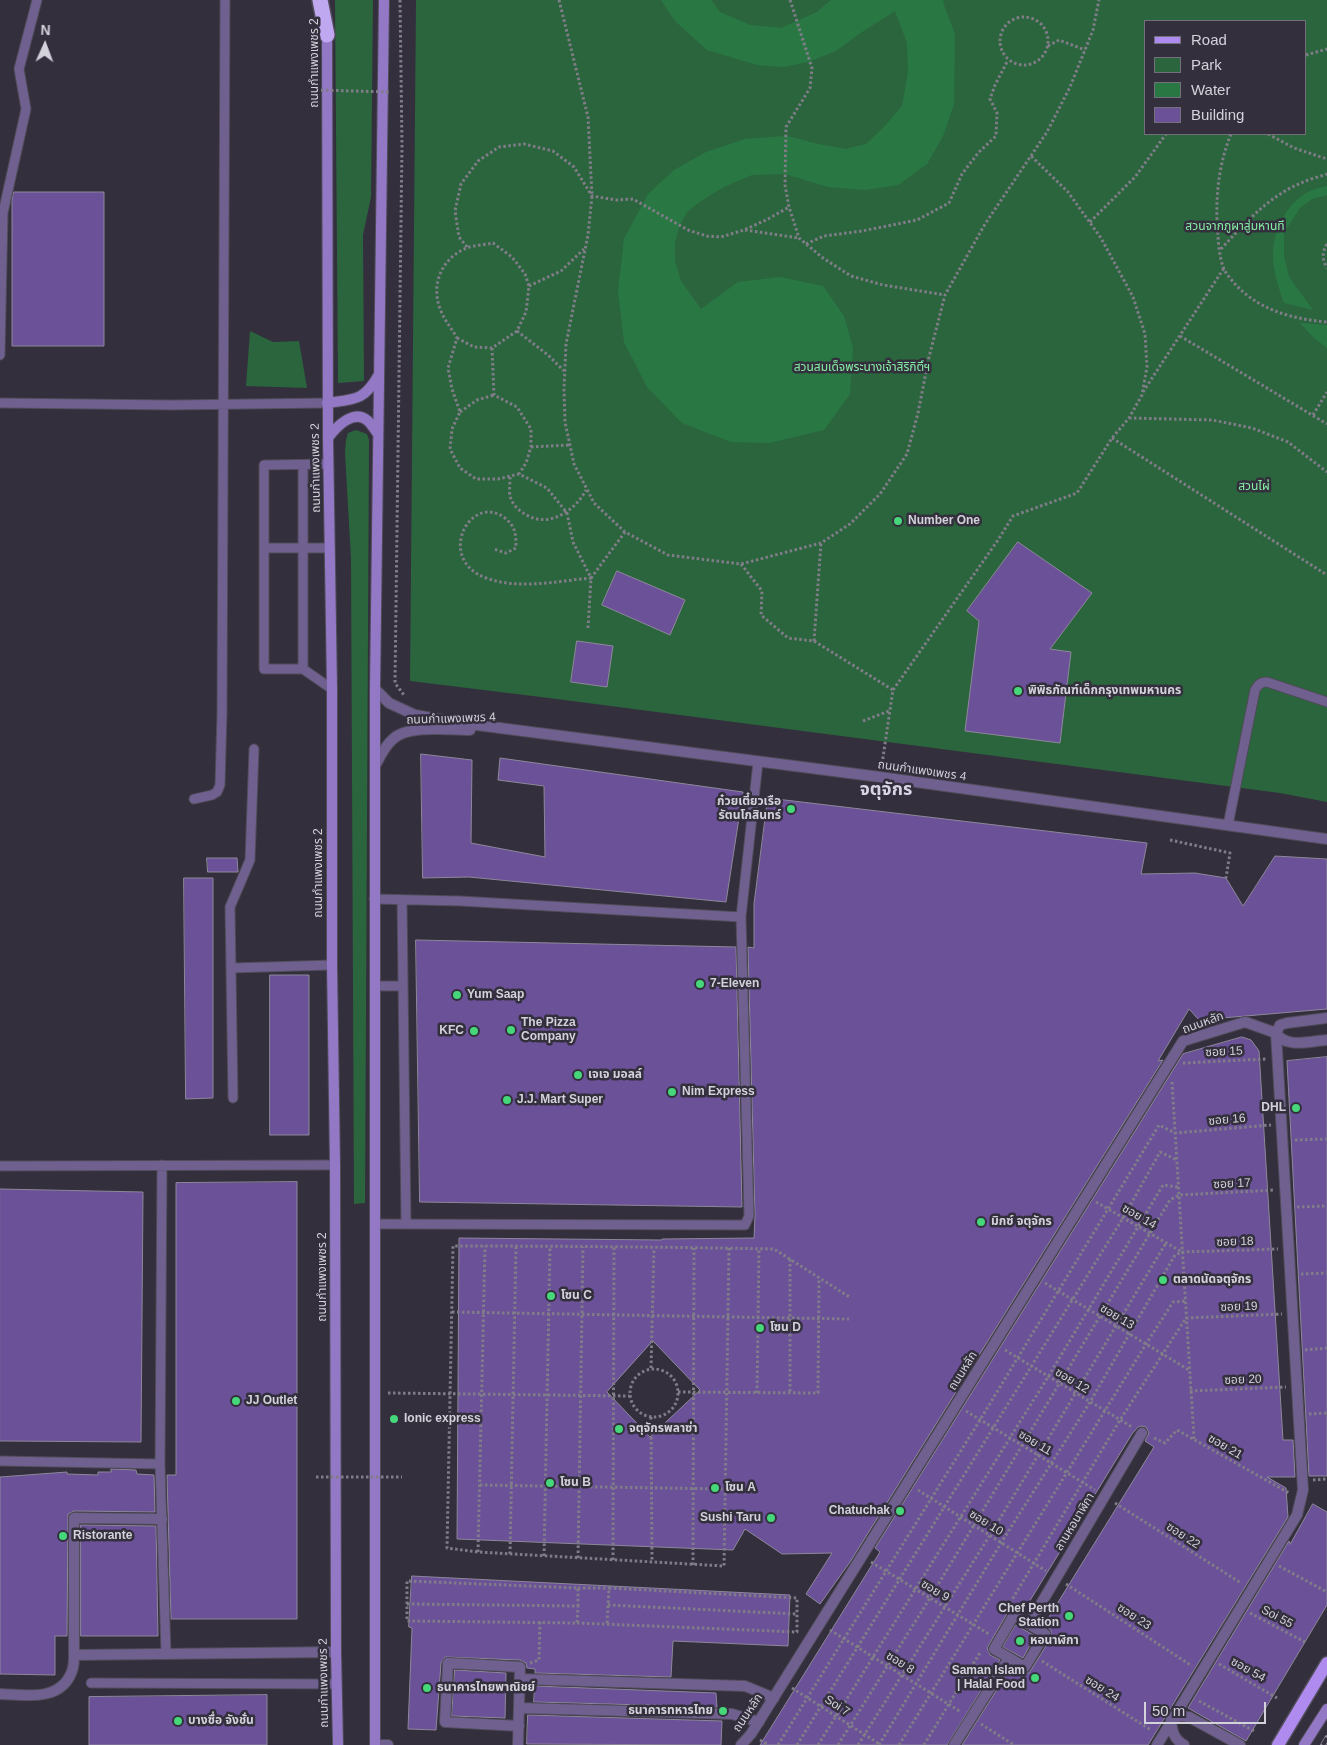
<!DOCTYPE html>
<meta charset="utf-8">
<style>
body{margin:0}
#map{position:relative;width:1327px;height:1745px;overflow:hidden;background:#332f3d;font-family:Arial,sans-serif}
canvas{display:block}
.legend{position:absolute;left:1144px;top:20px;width:162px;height:115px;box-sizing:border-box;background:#332f3d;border:1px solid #73707c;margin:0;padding:6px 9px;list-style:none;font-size:15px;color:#d3d1da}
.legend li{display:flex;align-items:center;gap:10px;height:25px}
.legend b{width:25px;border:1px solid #73707c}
.north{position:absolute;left:20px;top:20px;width:50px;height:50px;-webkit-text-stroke:4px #332f3d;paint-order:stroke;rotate:2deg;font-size:14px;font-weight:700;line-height:20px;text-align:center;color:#d3d1da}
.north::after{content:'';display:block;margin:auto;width:18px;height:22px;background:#d3d1da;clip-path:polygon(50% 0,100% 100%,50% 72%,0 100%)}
.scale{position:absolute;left:1144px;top:1702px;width:122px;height:22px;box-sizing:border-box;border:2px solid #d3d1da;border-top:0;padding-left:6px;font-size:15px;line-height:18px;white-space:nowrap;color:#d3d1da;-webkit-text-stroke:4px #332f3d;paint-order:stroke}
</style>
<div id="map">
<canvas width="1327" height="1745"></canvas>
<ul class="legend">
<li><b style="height:6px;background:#af8bef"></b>Road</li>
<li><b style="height:14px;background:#2b653d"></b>Park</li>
<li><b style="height:14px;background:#297844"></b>Water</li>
<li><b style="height:14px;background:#6b5198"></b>Building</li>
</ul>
<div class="north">N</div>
<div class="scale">50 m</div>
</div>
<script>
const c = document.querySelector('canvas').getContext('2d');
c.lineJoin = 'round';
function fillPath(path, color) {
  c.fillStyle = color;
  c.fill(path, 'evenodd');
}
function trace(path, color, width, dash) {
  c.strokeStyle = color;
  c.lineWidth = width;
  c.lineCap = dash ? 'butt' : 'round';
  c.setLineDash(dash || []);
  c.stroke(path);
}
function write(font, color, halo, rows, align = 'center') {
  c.font = font + ' Arial,"Noto Sans Thai",sans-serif';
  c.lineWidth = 5;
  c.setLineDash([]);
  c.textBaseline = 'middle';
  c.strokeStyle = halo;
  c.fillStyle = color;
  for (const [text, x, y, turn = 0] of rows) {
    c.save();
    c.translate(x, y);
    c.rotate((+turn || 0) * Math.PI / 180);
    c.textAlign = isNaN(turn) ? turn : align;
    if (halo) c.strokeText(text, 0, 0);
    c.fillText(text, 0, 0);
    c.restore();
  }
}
const green = new Path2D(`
 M335,0H373L371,197L363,235L364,381L338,383Z
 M416,0H1327V802L1280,793L549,698L410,681ZM1146,21H1306V134H1146Z
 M250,331L273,342L299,341L307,388L246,386Z
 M356,430L367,434L369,440L365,1203L354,1204L351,559L345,453L346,440L348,433Z`);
const water = new Path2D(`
 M661,0H711L720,12L750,25L781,28L817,12L831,0H943L945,8L955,34L954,104L943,136L927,164L898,185L865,190L828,187L785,174L752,175L724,187L701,201L687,212L679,227L675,243V261L681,281L701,309L738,282L780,277L823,286L844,316L853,348L850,394L824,430L769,443L731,442L682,423L647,387L624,342L618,291L624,239L648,194L674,170L706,152L745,139L787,136L818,144L846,149L866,144L883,128L902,106L908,72L907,43L895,11L859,34L836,51L808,62L783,67L757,65L707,50L675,21Z
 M1327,186V195L1312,199L1300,208L1284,233V256L1289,277L1313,310L1284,303C1273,271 1266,247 1284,216C1289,207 1298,197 1308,192C1314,189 1321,187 1327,186Z
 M1300,323L1327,325V348L1312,336Z`);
const building = new Path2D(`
 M14,192H104V346H12V201Z
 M1018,542L1092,593L1050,649L1071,652L1060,743L965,731L979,621L967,611Z
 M617,571L685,600L670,635L602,605Z
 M577,641L613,646L607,687L571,682Z
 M421,754L472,760L471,843L545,857L544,786L498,780L500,758L743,792L726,902L469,877L423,878Z
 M768,798L1147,843L1141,874L1195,873L1226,878L1243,906L1275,856L1327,859V1009L1199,1020L1189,1009L1158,1061L1163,1060L850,1562L820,1604L806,1594L832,1553L782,1554L745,1529L733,1550L457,1539L459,1238L662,1240V1239L754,1238L755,1216L748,947L754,948V904ZM653,1341L700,1390L650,1437L607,1392Z
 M207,858H237L238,872H208Z
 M184,878H213V1098L186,1099Z
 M416,940L736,947L742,1207L420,1202Z
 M270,975H309V1135H270Z
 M1242,1037L1251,1040L1259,1051L1283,1440H1293L1295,1477H1267L1286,1488L1288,1517L1148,1745H962L1011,1667L1022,1673H1029L1051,1638V1630L1044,1625L1154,1447L1145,1441L1149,1433L1146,1427L1142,1426L1138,1427L1132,1434L1023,1612L1015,1608L1008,1612L987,1648L990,1655L1000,1660L947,1745H760L880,1552L875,1548L1183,1054Z
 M1327,1057V1476H1309L1287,1061Z
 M297,1182V1619H171L167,1475H176V1183Z
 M0,1189L143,1192L141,1442L0,1441Z
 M111,1469L136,1470L137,1474L154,1475L155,1512L74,1511L68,1514L67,1636H55V1675L0,1674V1477L67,1472V1474L98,1475V1472H111Z
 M1313,1504L1327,1512V1605L1246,1741L1188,1708L1289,1541L1290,1544Z
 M81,1525L156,1526L158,1636H81Z
 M412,1576L790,1595L788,1646L673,1641L671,1677L535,1673V1669L527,1668L526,1663L520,1660L445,1657L441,1663L436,1730L408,1729L412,1628L409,1627Z
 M1016,1625L1035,1636L1023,1658L1003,1647Z
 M455,1670L506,1673L505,1718L452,1716Z
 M535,1686L716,1693L717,1707L534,1702Z
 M267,1695V1745H89V1697Z
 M528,1715L722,1721L721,1745L527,1744Z`);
const path = new Path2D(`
 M400,0L402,145L395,683L404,695
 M559,0L588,117L592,196L588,235L566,344L564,389L565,422L574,464L594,503L625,532L668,555L741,564L821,543L850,524L880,494L907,454L918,413L929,357L945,295L985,224L1047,132L1070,87L1093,30L1099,0
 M790,0L812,68L810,88L786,127L785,185L789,207L799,238L823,258L851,276L883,285L945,295
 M1000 41a24 24 0 1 1 48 0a24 24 0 1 1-48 0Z
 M1048,46L1059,40L1085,50
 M1306,55L1327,49
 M1231,134C1220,161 1216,190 1217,220C1218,234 1218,255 1224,269C1226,274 1231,279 1235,284C1259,310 1292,319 1327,322
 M1268,134L1294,148L1327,159
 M1090,222L1135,177L1166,134
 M745,230L799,238
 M806,244L824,236L862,231L917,220L949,203L962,174L978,153L996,136L997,113L990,99L995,85L1008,60
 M1327,244C1322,252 1322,259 1327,268
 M467,247L459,237L455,211L461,184L478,161L499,147L524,144L553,151L574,167L592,196L616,200L633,199L688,230L707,236L721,237L744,230L768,219L789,207
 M1221,249C1244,224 1269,196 1301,183C1309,179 1319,177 1327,174
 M529,286L561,271L584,249
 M517,331L548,355L564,371
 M1180,336L1327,424
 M457,338L474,347L492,348L517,331L526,312L529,286L525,274L512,257L493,243C485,245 474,245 467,248C441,258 430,286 441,311C445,321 452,329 457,338L448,368L452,389L460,412L452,429L450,449L460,468L476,479H498L519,474L547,488L567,513L573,542L591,578C557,581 519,590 486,578C435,559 470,492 505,518C516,527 516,535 516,548L506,553L494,549
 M492,348L494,395L517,407L531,429V447L526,463L519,474
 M1143,392L1224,268
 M460,412L477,400L494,395
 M1313,415L1327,392
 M1129,418L1212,420L1252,428L1288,442L1327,472
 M1112,438L1327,575
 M531,447L570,445
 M510,477C510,483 509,491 510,496C512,504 519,511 525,514C548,529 575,511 586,490
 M741,564L762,591L761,615L788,638L814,641L893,690
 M588,628L591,578L625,532
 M814,641L821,543
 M863,721L889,711
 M882,764L893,690L998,540L1013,516L1077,493L1112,438L1129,418L1142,395L1147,367L1145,334L1133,297L1101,238L1068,192L1031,156
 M1170,840L1230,853L1226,878
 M1183,1063L1266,1059
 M1172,1082L1194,1439
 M1295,1140L1327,1139
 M1096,1202L1182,1252
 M1297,1207L1327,1206
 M729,1248L724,1566L478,1552L447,1548L453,1246C560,1246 667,1247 774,1249L851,1298
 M790,1259V1394
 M1301,1274L1327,1273
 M1045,1283L1189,1370
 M452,1312L849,1319
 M1005,1350L1132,1427
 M1305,1350L1327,1348
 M651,1368L654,1248
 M630 1393a24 24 0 1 1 48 0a24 24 0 1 1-48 0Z
 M1190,1391L1286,1387
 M678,1392L818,1393L819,1278
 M388,1393L629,1396
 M757,1393L759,1248
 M966,1411L1095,1490
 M1309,1414L1327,1413
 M651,1417L652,1562
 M1154,1438L1165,1443L1177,1430L1289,1493
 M1313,1480L1327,1479
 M480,1485L725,1489
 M918,1490L1046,1571
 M1115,1503L1241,1583
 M478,1552L485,1246
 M510,1554L516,1247
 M544,1556L550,1247
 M578,1558L583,1247
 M613,1560L614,1247
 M871,1562L989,1634
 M693,1565L694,1248
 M1279,1566L1327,1592
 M1066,1584L1192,1666
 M578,1588H609
 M1010,1603L1120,1420L1186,1318L1282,1314
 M407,1604L578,1606L577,1623L407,1621V1581L578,1588V1606
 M608,1605L797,1614
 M1250,1613L1305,1642
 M577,1623L797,1632V1598L609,1588L607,1624
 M830,1630L961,1712
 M1042,1661L1151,1730
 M530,1663L539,1660L540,1622
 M1219,1664L1277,1698
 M792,1688L881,1745
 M1199,1701L1254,1731
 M981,1724L1014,1745
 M760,1740L769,1745
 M778,1745L980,1420L1159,1125L1175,1133L1271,1125
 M797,1745L1123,1218L1160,1152L1177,1160
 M818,1745L1048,1377L1163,1185L1178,1187
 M838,1745L930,1598L1170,1200L1179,1195L1275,1190
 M858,1745L990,1535L1166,1243
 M879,1745L1001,1543L1090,1402L1175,1255L1182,1252L1278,1249
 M899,1745L1146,1344L1173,1302L1185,1301
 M924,1745L981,1651`);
const service = new Path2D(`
 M0,355L3,213L26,109L19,69L37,0
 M0,403L172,405L327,403
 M328,464L264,465V669H303L332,689
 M264,548H329
 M303,669V465
 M194,799L212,795L217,792L220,785L222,713L225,0
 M1228,825L1255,690C1258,685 1260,682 1267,682L1327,702
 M374,899L460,901L741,917
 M402,900L406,1223
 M232,968L332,965
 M375,986H403
 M233,1098L230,907L250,860L254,749
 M162,1165L160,1464L166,1653
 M0,1166L335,1165
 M375,1224L745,1225L749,1216L741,917L758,762
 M0,1461L160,1464
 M91,1683L337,1684`);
const pedestrian = new Path2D(`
 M1327,1018L1287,1023L1280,1025L1276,1033C1286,1049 1310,1041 1327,1040
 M1014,1615L1045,1634L1025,1667L994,1649Z
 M1029,1624L1142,1433
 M520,1679L745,1686L774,1698
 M519,1708L732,1714L759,1722
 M375,1745H388
 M518,1745L520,1667L448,1663L445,1722L519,1726
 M741,1745L751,1734L1183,1041L1245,1022L1276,1033L1303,1490L1297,1515L1157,1745
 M954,1745L1009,1658
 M1184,1745C1174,1739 1172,1732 1171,1720L1180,1716L1189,1717L1240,1745`);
const minor = new Path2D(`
 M375,689L389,703L415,715L461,723L880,777L1327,839
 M375,766C380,757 384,747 392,740C407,724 450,730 470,730
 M74,1655L336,1652
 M0,1694C26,1695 61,1702 72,1671C74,1666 74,1660 74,1655V1518L162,1519`);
const secondary = new Path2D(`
 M327,29L328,438L332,689V965L335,1165L336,1652L338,1745
 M327,403C354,399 364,401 378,376
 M328,438C336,427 354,408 368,421C372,425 375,430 378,434
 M375,1745V689L384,0
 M1304,1745L1327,1709`);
const primary = new Path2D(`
 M1278,1745L1327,1663`);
const motorway = new Path2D(`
 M320,0L327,35`);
const rail = new Path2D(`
 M1323,1745L1327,1738`);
const pathBridge = new Path2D(`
 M316,90L390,92
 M316,1477H402`);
const markers = [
 [898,521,5,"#45d77a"],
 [1018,691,5,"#45d77a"],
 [791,809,5,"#45d77a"],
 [700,984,5,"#45d77a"],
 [457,995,5,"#45d77a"],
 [511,1030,5,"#45d77a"],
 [474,1031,5,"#45d77a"],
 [578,1075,5,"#45d77a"],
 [672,1092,5,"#45d77a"],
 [507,1100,5,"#45d77a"],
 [1296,1108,5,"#45d77a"],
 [981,1222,5,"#45d77a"],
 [1163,1280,5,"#45d77a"],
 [551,1296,5,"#45d77a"],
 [760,1328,5,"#45d77a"],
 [236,1401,5,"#45d77a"],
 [394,1419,5,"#45d77a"],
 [619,1429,5,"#45d77a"],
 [550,1483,5,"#45d77a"],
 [715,1488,5,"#45d77a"],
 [900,1511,5,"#45d77a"],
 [771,1518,5,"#45d77a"],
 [63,1536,5,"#45d77a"],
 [1069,1616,5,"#45d77a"],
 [1020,1641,5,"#45d77a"],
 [1035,1678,5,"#45d77a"],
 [427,1688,5,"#45d77a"],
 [723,1711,5,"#45d77a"],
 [178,1721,5,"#45d77a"]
];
const streetNames = [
 ["ถนนกำแพงเพชร 2",315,63,-90],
 ["ถนนกำแพงเพชร 2",316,468,-91],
 ["ถนนกำแพงเพชร 4",451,719,-2],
 ["ถนนกำแพงเพชร 4",922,771,8],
 ["ถนนกำแพงเพชร 2",319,873,-90],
 ["ถนนหลัก",1203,1023,-20],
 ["ซอย 15",1224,1052,-3],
 ["ซอย 16",1227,1120,-5],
 ["ซอย 17",1232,1184,-3],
 ["ซอย 14",1139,1217,30],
 ["ซอย 18",1235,1242,-2],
 ["ถนนกำแพงเพชร 2",323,1277,-90],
 ["ซอย 19",1239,1307,-2],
 ["ซอย 13",1117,1317,31],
 ["ถนนหลัก",963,1371,-58],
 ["ซอย 20",1243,1380,-2],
 ["ซอย 12",1072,1381,31],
 ["ซอย 11",1035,1443,31],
 ["ซอย 21",1225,1447,30],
 ["ลานหอนาฬิกา",1075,1522,-59],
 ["ซอย 10",986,1523,32],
 ["ซอย 22",1183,1536,33],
 ["ซอย 9",935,1591,31],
 ["ซอย 23",1134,1617,33],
 ["Soi 55",1277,1617,28],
 ["ซอย 8",900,1663,32],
 ["ซอย 54",1248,1670,29],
 ["ถนนกำแพงเพชร 2",324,1683,-91],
 ["ซอย 24",1102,1689,32],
 ["Soi 7",837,1706,33],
 ["ถนนหลัก",748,1713,-56]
];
const parkNames = [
 ["สวนจากภูผาสู่มหานที",1235,227],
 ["สวนสมเด็จพระนางเจ้าสิริกิติ์ฯ",862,368],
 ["สวนไผ่",1254,487]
];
const poiNames = [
 ["Number One",908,521],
 ["พิพิธภัณฑ์เด็กกรุงเทพมหานคร",1028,691],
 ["ก๋วยเตี๋ยวเรือ",781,802,"right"],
 ["รัตนโกสินทร์",781,816,"right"],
 ["7-Eleven",710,984],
 ["Yum Saap",467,995],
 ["The Pizza",521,1023],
 ["Company",521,1037],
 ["KFC",464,1031,"right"],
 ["เจเจ มอลล์",588,1075],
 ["Nim Express",682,1092],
 ["J.J. Mart Super",517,1100],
 ["DHL",1286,1108,"right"],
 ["มิกซ์ จตุจักร",991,1222],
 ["ตลาดนัดจตุจักร",1173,1280],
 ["โซน C",561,1296],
 ["โซน D",770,1328],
 ["JJ Outlet",246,1401],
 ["Ionic express",404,1419],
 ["จตุจักรพลาซ่า",629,1429],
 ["โซน B",560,1483],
 ["โซน A",725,1488],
 ["Chatuchak",890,1511,"right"],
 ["Sushi Taru",761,1518,"right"],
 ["Ristorante",73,1536],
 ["Chef Perth",1059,1609,"right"],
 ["Station",1059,1623,"right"],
 ["หอนาฬิกา",1030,1641],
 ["Saman Islam",1025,1671,"right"],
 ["| Halal Food",1025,1685,"right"],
 ["ธนาคารไทยพาณิชย์",437,1688],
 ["ธนาคารทหารไทย",713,1711,"right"],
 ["บางซื่อ จังชั่น",188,1721]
];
const districtNames = [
 ["จตุจักร",886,790]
];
fillPath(green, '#2b653d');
fillPath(water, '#297844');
fillPath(building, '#6b5198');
trace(building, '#8e889a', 1);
trace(service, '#504c59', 11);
trace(pedestrian, '#504c59', 12);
trace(minor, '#504c59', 12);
trace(secondary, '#504c59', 12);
trace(primary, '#504c59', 15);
trace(motorway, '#504c59', 18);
trace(path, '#807d89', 3, [2.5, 2.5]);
trace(service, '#706090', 9);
trace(pedestrian, '#706090', 10);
trace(minor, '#706090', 10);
trace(secondary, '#9378c6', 10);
trace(primary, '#af8bef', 12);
trace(motorway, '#c0a8f0', 15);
trace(rail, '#96949e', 5.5);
trace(rail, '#332f3d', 4, [11]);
trace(pathBridge, '#807d89', 3, [2.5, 2.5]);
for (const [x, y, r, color] of markers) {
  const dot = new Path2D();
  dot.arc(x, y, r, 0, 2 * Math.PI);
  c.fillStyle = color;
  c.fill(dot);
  trace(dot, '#332f3d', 2);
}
write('12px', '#d3d1da', '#332f3d', streetNames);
write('12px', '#86eea4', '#332f3d', parkNames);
write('bold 12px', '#d3d1da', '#332f3d', poiNames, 'left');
write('bold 18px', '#d8d3e5', '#332f3d', districtNames);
</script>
